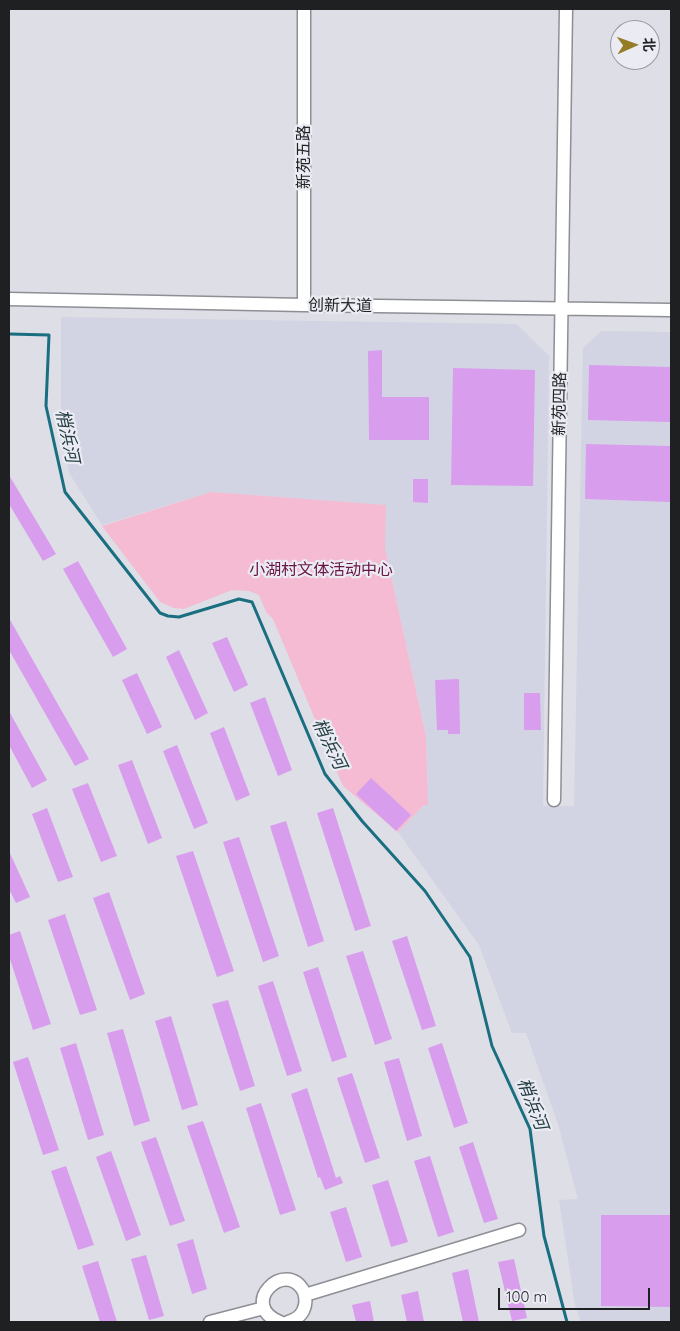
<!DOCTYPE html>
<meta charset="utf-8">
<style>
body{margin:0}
#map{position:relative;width:680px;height:1331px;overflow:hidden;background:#dddee6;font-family:Quicksand,"Noto Sans SC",sans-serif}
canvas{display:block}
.frame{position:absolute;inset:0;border:10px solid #1f2022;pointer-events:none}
.north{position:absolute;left:610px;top:20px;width:50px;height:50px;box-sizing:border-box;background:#eaebf3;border:1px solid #999a9f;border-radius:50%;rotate:88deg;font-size:14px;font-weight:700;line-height:20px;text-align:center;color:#1f2022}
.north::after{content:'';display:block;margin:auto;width:18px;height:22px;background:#947d25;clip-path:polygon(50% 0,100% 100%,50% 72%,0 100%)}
.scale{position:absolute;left:498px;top:1288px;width:152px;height:22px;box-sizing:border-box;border:2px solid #1f2022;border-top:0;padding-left:6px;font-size:15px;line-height:18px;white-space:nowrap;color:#1f2022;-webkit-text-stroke:4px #eaebf3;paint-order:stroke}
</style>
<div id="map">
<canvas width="680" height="1331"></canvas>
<div class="frame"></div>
<div class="north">北</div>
<div class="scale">100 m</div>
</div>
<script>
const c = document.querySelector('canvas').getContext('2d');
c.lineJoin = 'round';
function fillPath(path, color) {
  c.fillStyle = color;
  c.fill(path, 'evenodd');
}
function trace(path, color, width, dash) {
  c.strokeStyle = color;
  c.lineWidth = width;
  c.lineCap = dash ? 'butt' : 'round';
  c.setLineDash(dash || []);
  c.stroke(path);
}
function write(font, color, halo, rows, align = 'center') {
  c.font = font + ' Quicksand,"Noto Sans SC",sans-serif';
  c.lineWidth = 4.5;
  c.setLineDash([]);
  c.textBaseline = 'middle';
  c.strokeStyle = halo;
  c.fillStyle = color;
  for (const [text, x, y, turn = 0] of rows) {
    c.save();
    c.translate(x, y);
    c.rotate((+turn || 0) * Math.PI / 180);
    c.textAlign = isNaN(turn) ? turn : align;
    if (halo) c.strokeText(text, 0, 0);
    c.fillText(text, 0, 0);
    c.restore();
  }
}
const built = new Path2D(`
 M61,317L517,324L549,356L543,806H574L583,348L601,331L671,332V1322H581L575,1305L559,1200L578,1199L558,1124L526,1033H512L479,945L398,832L424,805H428L426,736L385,548V506L211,492L102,525L69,473L61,411Z`);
const green = new Path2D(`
 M211,492L386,505L385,548L426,736L428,805H424L398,832L343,786L273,619L266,612L259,595L249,591L232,590L184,609L174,608L160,602L102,526Z`);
const stream = new Path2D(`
 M9,334L49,335L46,406L65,492L160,613L168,616L179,617L239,599L252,602L325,774L362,821L425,891L470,957L492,1046L530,1129L544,1236L567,1322`);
const building = new Path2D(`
 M382,350V397H429V440H369L368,351Z
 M589,365L671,367V422L588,420Z
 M453,368L535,370L533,486L451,485Z
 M586,444L671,446V502L585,499Z
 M9,475L56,554L43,561L9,504Z
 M413,479H428V503L413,502Z
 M78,561L127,649L113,657L63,569Z
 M9,618L89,759L75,766L9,650Z
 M227,637L248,685L234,692L212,643Z
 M179,650L208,713L195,720L166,657Z
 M137,673L162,727L147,734L122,680Z
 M459,679L460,734H448V730H437L435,680Z
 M524,693H540L541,730H524Z
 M265,697L292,770L278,776L250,703Z
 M9,711L47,780L32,788L9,745Z
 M224,727L250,795L236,801L210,733Z
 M177,745L208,823L194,829L163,751Z
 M132,760L162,838L148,844L118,765Z
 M371,778L411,815L396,831L356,794Z
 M88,783L117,856L101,862L72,789Z
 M47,808L73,877L58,882L32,814Z
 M333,808L371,926L355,931L317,813Z
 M286,821L324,941L308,947L270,826Z
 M239,837L279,956L263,962L223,842Z
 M9,851L30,897L16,903L9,889Z
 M193,851L234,971L217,977L176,856Z
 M109,892L145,994L130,1000L93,898Z
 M65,914L97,1010L80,1015L48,920Z
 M20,931L51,1024L33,1030L9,956V935Z
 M407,936L436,1026L422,1030L392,941Z
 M363,951L392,1039L375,1045L346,956Z
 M318,967L347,1057L332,1062L303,972Z
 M273,981L302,1071L287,1076L258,986Z
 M228,1000L255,1086L240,1091L212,1004Z
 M171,1016L198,1105L182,1110L155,1021Z
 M123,1029L150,1121L134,1126L107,1033Z
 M76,1043L104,1135L88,1140L60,1048Z
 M442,1043L468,1123L454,1128L428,1048Z
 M28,1057L59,1150L43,1155L13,1062Z
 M399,1058L422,1136L407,1141L384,1062Z
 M352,1073L380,1158L365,1163L337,1078Z
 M307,1088L336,1178L340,1176L343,1183L325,1190L320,1177L318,1178L291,1094Z
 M261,1103L296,1210L280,1215L246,1108Z
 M203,1121L240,1227L224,1233L187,1126Z
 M156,1137L185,1221L170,1226L141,1142Z
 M473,1142L498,1219L484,1223L459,1147Z
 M111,1151L141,1235L126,1241L96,1157Z
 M430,1156L454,1232L438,1237L414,1161Z
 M66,1166L94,1245L78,1250L51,1171Z
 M388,1180L408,1242L391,1247L372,1185Z
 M346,1207L362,1257L346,1262L330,1212Z
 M601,1215H671V1307L601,1306Z
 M193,1239L207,1289L192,1294L177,1244Z
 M146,1255L164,1316L149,1320L131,1259Z
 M514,1259L527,1318L512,1321L498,1262Z
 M98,1261L117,1322H100L82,1266Z
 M468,1269L479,1322H463L452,1273Z
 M418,1291L424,1322H407L401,1295Z
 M370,1301L374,1322H356L352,1305Z`);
const minor = new Path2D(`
 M304,9V305
 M9,299L304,305L671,310
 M554,800L566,9
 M305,1295L519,1230
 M210,1322L264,1308
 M280,1322C237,1305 286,1257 304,1292C306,1298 306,1305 303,1311C300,1317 295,1320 288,1322`);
const streetNames = [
 ["新苑五路",304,157,-90],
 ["创新大道",340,306,1],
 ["新苑四路",560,404,-89]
];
const parkNames = [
 ["小湖村文体活动中心",321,570]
];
const waterNames = [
 ["梢浜河",67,436,78],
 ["梢浜河",329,744,64],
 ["梢浜河",532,1104,69]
];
fillPath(built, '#d3d4e3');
fillPath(green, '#f5bbd3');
trace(stream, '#196e80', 3);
fillPath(building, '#d99ded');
trace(minor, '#8e8e95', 15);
trace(minor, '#fff', 12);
write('16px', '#1f2022', '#eaebf3', streetNames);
write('16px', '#691443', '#eaebf3', parkNames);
write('italic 18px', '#263f45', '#eaebf3', waterNames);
</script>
